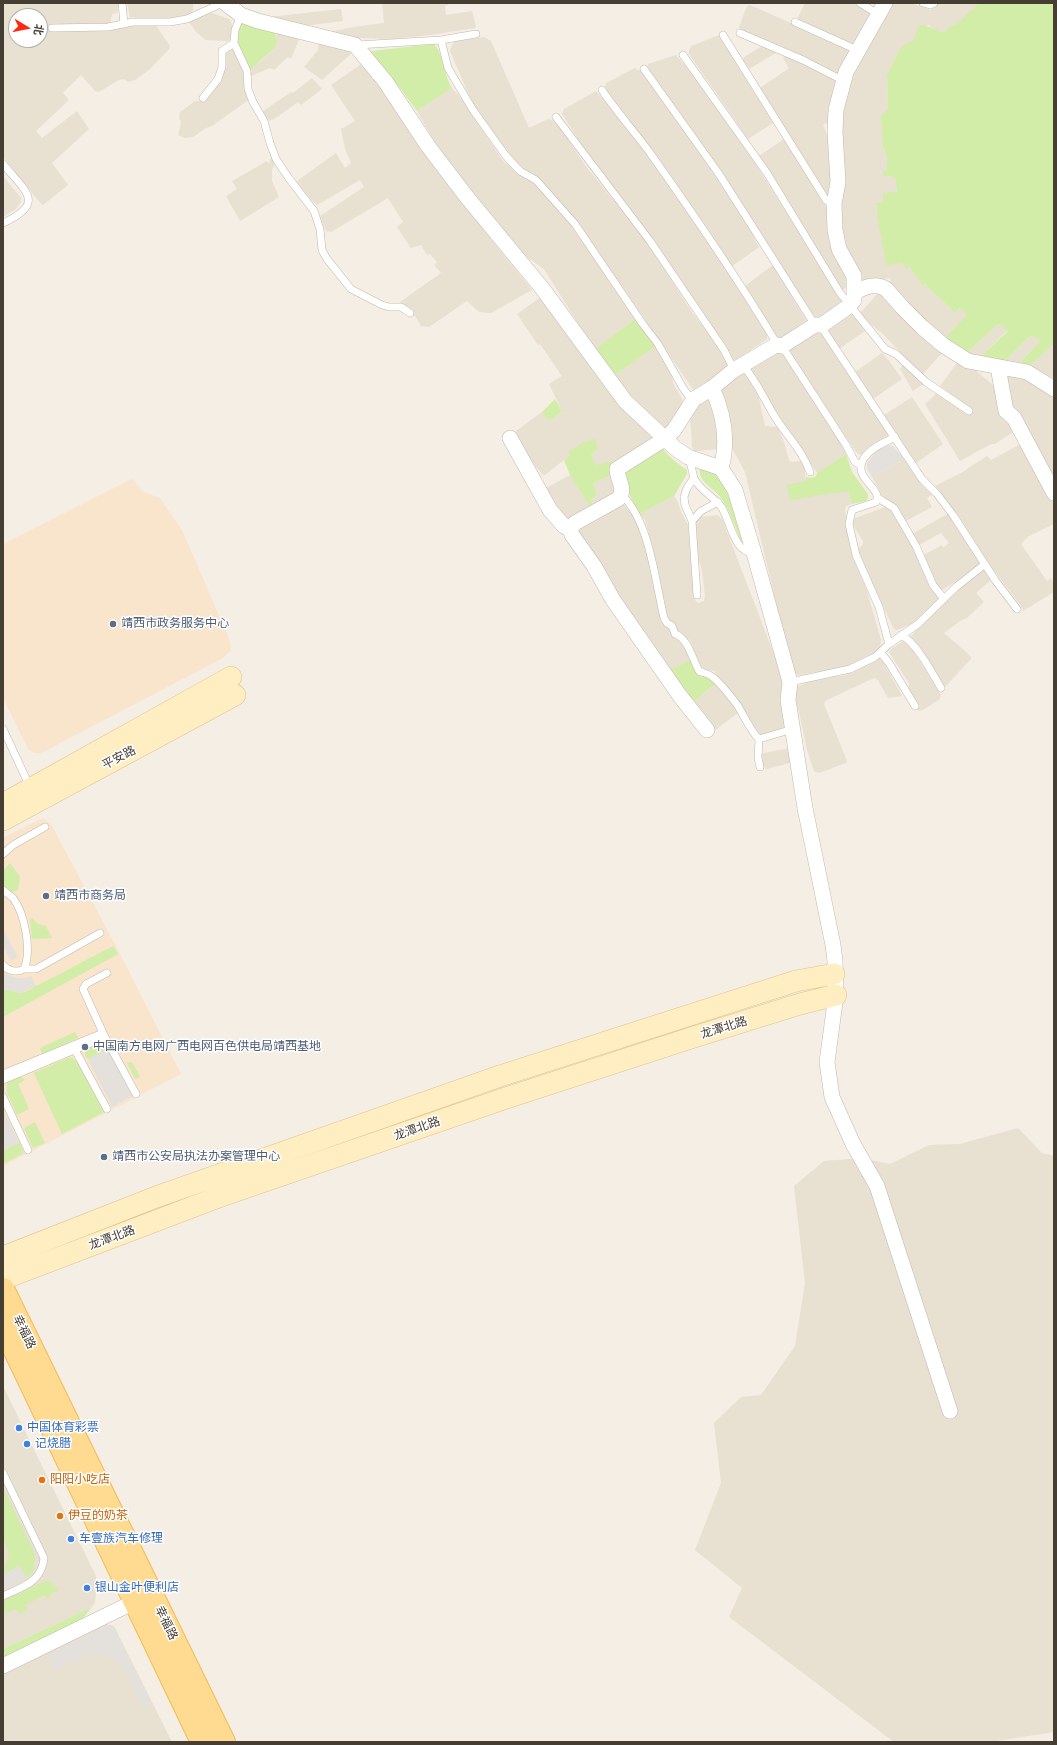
<!DOCTYPE html>
<meta charset="utf-8">
<style>
body{margin:0}
#map{position:relative;width:1057px;height:1745px;overflow:hidden;background:#f4eee4;font-family:"Noto Sans","Noto Sans SC",sans-serif}
canvas{display:block}
.frame{position:absolute;inset:0;border:4px solid #463e33;pointer-events:none}
.north{position:absolute;left:8px;top:8px;width:40px;height:40px;box-sizing:border-box;background:#fff;border:1px solid #b5b2ad;border-radius:50%;rotate:100deg;font-size:11px;font-weight:700;line-height:16px;text-align:center;color:#463e33}
.north::after{content:'';display:block;margin:auto;width:14px;height:18px;background:#ff290f;clip-path:polygon(50% 0,100% 100%,50% 72%,0 100%)}
</style>
<div id="map">
<canvas width="1057" height="1745"></canvas>
<div class="frame"></div>
<div class="north">北</div>
</div>
<script>
const c = document.querySelector('canvas').getContext('2d');
c.lineJoin = 'round';
function fillPath(path, color) {
  c.fillStyle = color;
  c.fill(path, 'evenodd');
}
function trace(path, color, width, dash) {
  c.strokeStyle = color;
  c.lineWidth = width;
  c.lineCap = dash ? 'butt' : 'round';
  c.setLineDash(dash || []);
  c.stroke(path);
}
function write(font, color, halo, rows, align = 'center') {
  c.font = font + ' "Noto Sans","Noto Sans SC",sans-serif';
  c.lineWidth = 3;
  c.setLineDash([]);
  c.textBaseline = 'middle';
  c.strokeStyle = halo;
  c.fillStyle = color;
  for (const [text, x, y, turn = 0] of rows) {
    c.save();
    c.translate(x, y);
    c.rotate((+turn || 0) * Math.PI / 180);
    c.textAlign = isNaN(turn) ? turn : align;
    if (halo) c.strokeText(text, 0, 0);
    c.fillText(text, 0, 0);
    c.restore();
  }
}
const residential = new Path2D(`
 M3,3H118V11L117,13L112,14L110,24L47,25V28L52,31H82L113,30L133,25L155,24L170,46L169,49L150,69L135,80L128,82L124,79L119,80L99,92L95,91L81,75L63,93L69,100L36,131L42,138L77,111L89,129L52,163L68,185L43,205L41,204L3,157ZM16,16H40V40H16Z
 M127,3H193V10L190,14L173,18H135L130,17Z
 M382,3H447L448,5L445,6L446,15L472,11L476,26L475,28L430,35L393,39L358,38L330,32L353,27L384,23Z
 M805,3H853L874,14L856,47L798,20V17Z
 M888,3H911L930,10L938,3H979L957,25L950,26L944,32L936,30L928,25L914,41L901,47L887,74L888,110L883,147L887,157V170L884,176L895,177L897,192L883,202L877,203V214L903,263L909,266L923,285L925,284L955,313L960,308L968,315L942,341L889,285L891,280L889,278L865,283L861,281L849,261L842,229L840,207L841,96Z
 M750,5L852,50L840,75L783,47L740,30L739,27L747,6Z
 M341,9L343,21L303,26L269,17Z
 M209,12L229,19L232,24L233,29L231,38L229,41L206,40L196,32L189,22L190,19Z
 M276,31L300,37L291,59L288,57L274,70L270,68L249,77V68L260,62L276,47Z
 M719,35L773,123L748,139L689,54V50L691,46Z
 M484,37L491,41L529,128L548,119L552,120L561,129L585,165L647,242L693,314L711,336L729,365V368L694,391L626,292L546,187L531,172L525,171L504,149L472,102L450,51L453,43L456,41Z
 M319,40L353,52L322,80L304,67L318,50Z
 M764,45L776,53L749,69L743,60L744,57Z
 M232,48L235,51L243,68L250,99L212,126L206,128L193,137L185,138L178,135L181,123L179,117L180,112L195,101H202L215,89L224,55Z
 M676,55L697,79L743,144L843,302L817,320L647,68L648,64Z
 M786,55L837,80L832,119L823,125L834,151L829,196L827,197L825,195L760,88L789,68L783,58Z
 M363,63L479,224L532,290L491,313L479,312L467,301L429,327L421,326L416,317L399,305L400,302L441,273L434,265L437,262L430,254L427,255L421,245L411,248L402,235L397,227L403,222L388,198L331,232L326,231L320,216L364,187L360,180L317,205L309,198L297,181L336,153L345,168L351,163L345,149L341,129L355,121L331,85Z
 M635,68L644,73L676,118L752,230L755,240L759,247L731,267L605,90L606,83Z
 M312,78L322,89L301,105L298,102L273,120L272,119L267,122L262,112L291,92L293,93Z
 M452,88L461,98L503,161L517,172L533,181L572,224L635,319L595,349L587,338L544,269L525,256L459,176L434,141L417,111Z
 M596,91L632,133L662,175L735,280L767,335V339L736,360H733L723,345L654,240L584,148L562,114L564,109Z
 M784,139L827,206L852,282L843,290H841L759,156Z
 M272,155L276,162L272,170V181L279,197L240,221L226,196L237,189L232,181L267,161L269,164Z
 M3,176L21,198V202L16,209L3,217Z
 M773,265L806,320L780,340L778,339L745,286Z
 M880,291L945,350L922,375L883,334L865,320L860,313Z
 M541,297L659,436L616,461L595,466L591,453L568,452L570,455L545,475H543L533,463L515,434L516,431L542,412L549,421L562,411L549,384L562,376L540,344L538,345L517,314Z
 M851,312L865,331L839,349L826,330Z
 M998,324L1008,330L980,357L966,354Z
 M815,329L821,331L889,434L888,436L860,455L856,452L789,351V348Z
 M1030,336L1041,340L1017,366L1004,362Z
 M1054,344V376L1049,380L1027,368Z
 M656,346L668,364L674,385L682,399V405L667,428L664,427L635,402L614,376Z
 M780,351L786,358L847,452L846,454L817,473L750,372V368Z
 M882,353L890,362L902,379L873,399L855,372Z
 M959,360L969,365L998,389L1015,431L995,444H991L960,461L925,404L939,391L969,414H972L973,410L940,386Z
 M904,364L924,384L913,391L900,369L901,367Z
 M744,371L757,389L765,426L778,427L784,442L789,460L791,462L802,461L804,463L806,481L848,491L852,504L846,506L845,510L852,555L866,588L881,640L880,648L874,655L854,665L799,675L794,673L780,620L745,472L733,450L720,385Z
 M1003,372H1013L1054,396V485L1007,410Z
 M912,397L943,444L916,463L884,415Z
 M711,399L713,400L719,449L697,451H694L692,446L690,417L701,402Z
 M1021,444L1054,501V524L1029,536L1021,544L1047,581L1051,578L1054,584V592L1023,611L1021,606L989,564L961,519L935,486L961,473L987,456L991,460Z
 M904,459L923,487L932,495L927,498L932,507L906,521L900,510L882,495L872,477Z
 M570,475L591,509L569,524L546,488Z
 M612,475L618,491L595,508L591,500L597,495L593,483Z
 M674,496L677,500L681,512L688,525L695,600L698,603L704,601L705,596L702,571L697,552L695,523L698,518L701,517L717,515L722,519L782,675L788,728L761,737L757,734L755,728L717,679L715,671L703,669L697,660L690,640L683,637L668,622L664,610L660,581L652,552L648,530L645,520L639,514Z
 M622,502L634,518L644,542L668,625L679,642L686,649L690,660L670,670H667L577,531Z
 M888,506L918,555L933,590L939,599L922,614L917,622L897,630L894,629L860,559L857,551L863,544V541L852,523L853,519Z
 M949,513L981,563L960,579L942,590L937,587L922,556L942,545L943,548L949,543L941,533L919,545L912,534Z
 M983,568L991,580L976,593L984,602L967,618L960,621L944,633L965,651L971,657V659L945,687H943L910,637L925,621Z
 M903,641H907L941,695L940,699L923,710L918,711V706L909,691V683L889,652L890,650Z
 M879,658L883,661L902,696L888,698L878,680L874,678L825,701L824,704L847,761L846,763L819,773L814,771L807,750L799,712L793,692L794,688L812,681L845,675Z
 M716,683L733,702L738,713L714,731L691,704Z
 M790,748L793,762L767,769L762,768L760,754Z
 M1018,1128L1042,1153L1054,1156V1732L990,1742H894L729,1617L742,1588L695,1550L721,1483L714,1423L741,1397L761,1395L795,1346L805,1283L794,1186L824,1161L861,1158L890,1164L929,1145L960,1144Z
 M3,1386L96,1576L97,1586L95,1602L92,1607L3,1649Z
 M106,1624L114,1626L172,1742H3V1675Z`);
const commercial = new Path2D(`
 M132,479L143,492L160,498L183,532L230,641L231,650L223,658L41,753H34L28,749L3,698V544Z
 M43,818L51,824L120,954L181,1074L3,1166V838Z`);
const green = new Path2D(`
 M979,3H1054V344L1027,368L1017,366L1041,340L1030,336L1004,362L980,357L1008,331L998,324L966,354L942,341L967,315L960,308L955,313L925,284L923,286L909,266L906,269L902,263L886,265L877,214V203L883,202V193L897,192L895,177L884,176L883,170H887V157L883,147L881,115L888,110L887,74L901,47L914,40L919,25C928,25 935,30 944,32L950,26L957,24Z
 M242,23L276,31C274,36 278,41 276,47L252,68H249L235,40L239,26Z
 M434,44C443,53 444,75 452,88L417,111L390,75L369,54L372,51Z
 M635,319C640,329 650,336 656,346L614,376L595,349Z
 M555,399L562,411L549,421L542,412Z
 M595,439L598,450L591,453L595,465L616,461L612,475L593,483L597,495L591,500L595,508L591,509L570,475L564,460L570,455L568,452L584,442Z
 M662,447C665,454 681,466 687,470V474L674,496L639,514L623,481V473Z
 M846,454L852,472L868,494V498L866,501L852,504L848,491L790,500L787,485L806,481V477C810,478 816,479 817,473Z
 M700,466C704,467 711,469 714,471C726,480 741,528 744,543L741,541C735,528 729,508 721,498C713,486 697,483 700,466Z
 M690,660L716,683L691,704L670,670Z
 M10,863L20,877L18,890L12,892L3,885V871Z
 M32,918L38,924L46,926L52,938L32,939L30,919Z
 M113,946L118,954L3,1017V989L20,993L25,992Z
 M75,1032L78,1038L42,1054L40,1048Z
 M100,1044L109,1049L88,1059L85,1056L86,1049Z
 M70,1057C83,1061 98,1099 104,1112L62,1134L34,1073Z
 M132,1062L140,1077L135,1079L127,1063Z
 M20,1076L25,1080L18,1084L29,1109L17,1115L7,1092V1084L9,1080Z
 M35,1122L45,1143L33,1148L24,1128Z
 M19,1142L24,1153L3,1164V1151Z
 M3,1488L33,1550L35,1559L34,1570L26,1578L20,1566L3,1574L9,1555L3,1537Z
 M46,1581L53,1584L59,1590L50,1594L51,1597L47,1599L45,1595L25,1605L27,1610L19,1614L16,1609L6,1613L3,1608L4,1598Z
 M92,1607L84,1617L78,1621L3,1660V1649Z`);
const parking = new Path2D(`
 M888,445L893,446L904,459L872,477L867,469V462L880,448Z
 M3,929L18,957L11,961L3,946Z
 M3,973L16,978H26L31,976L36,986L20,993L3,989Z
 M109,1049L133,1096L112,1107L88,1059Z
 M3,1110L19,1142L3,1151Z
 M20,1566L26,1578L3,1589V1574Z
 M111,1625L114,1627L151,1703L143,1707L124,1667L114,1659L99,1654L89,1655L54,1670L47,1655L106,1626Z`);
const lane = new Path2D(`
 M122,3L124,24
 M860,3L878,14
 M923,3L930,5L934,3
 M241,15L235,30L234,43L247,71L248,89L253,102L264,121L270,143L276,159L288,177L314,211L320,229L322,250L327,259L351,289L382,305L389,307H401L410,313
 M795,22L857,50
 M52,28L108,27L133,22H170L187,19L216,6L219,3
 M740,33L803,60L842,80
 M723,35L826,200L834,204
 M441,40L448,68L473,110L506,156L520,171L536,180L575,224L642,323L658,344L683,388L688,395L694,399
 M357,45L441,40L476,34
 M683,55L767,173L840,293L885,349L896,354L926,382L969,411
 M644,69L719,174L815,325
 M602,90C616,111 633,130 648,150C692,212 735,274 774,339L776,345
 M203,98L218,79L222,67V51L234,43
 M556,117L650,241L724,350L734,370
 M3,164C25,191 47,203 3,223
 M820,325L922,479L937,494L953,515L995,580L1017,609
 M782,346L846,445L855,462L861,465
 M743,366C758,382 765,402 777,420C789,438 803,452 810,472
 M688,458C692,465 692,472 694,478C699,490 715,497 722,508C731,523 734,553 754,553
 M694,478L687,488L684,497L685,505L692,521L697,595
 M622,495C650,522 655,581 664,618L667,623L672,626L675,634C688,638 693,660 699,671C703,673 707,673 711,676C719,681 732,698 738,706C742,713 754,736 759,739L793,729
 M878,498L894,508L916,546L933,585L944,599
 M692,521L701,511L718,502
 M901,635C917,643 932,673 941,688
 M889,644L879,607L856,555L849,524L852,510L876,502C884,488 851,479 864,458C871,448 885,442 895,437
 M881,653L889,663L915,706
 M790,682L850,669L875,657L889,644L918,624L956,587L985,564
 M3,729L30,787
 M759,739L758,758L760,767
 M3,854L13,845L45,827
 M3,890C6,893 10,895 13,898C25,914 32,951 24,969C17,973 8,971 3,965
 M24,969H36L100,933
 M103,1033L83,989L86,984L107,973
 M105,1037L136,1094
 M75,1050L107,1109
 M3,1074L103,1033L105,1037L3,1080
 M3,1097L28,1150
 M3,1473L44,1558C42,1582 22,1587 3,1596`);
const street = new Path2D(`
 M225,3L241,15L258,21L355,45L385,81L428,146L466,196L542,288L625,401L675,448L688,457L721,468L735,490L754,553L790,682L788,700L805,808L833,945L835,961L836,995L827,1062L832,1097L853,1144L877,1186L950,1411
 M855,293C864,286 877,283 886,289L902,307L922,327L943,345L968,361L1027,372L1054,389
 M998,367L1006,411L1014,418L1054,493
 M712,388C724,414 729,440 721,468
 M510,438L550,510L564,526L570,529
 M707,730L680,696L613,600L594,566L572,535L570,529L575,523L618,499C627,489 617,480 617,469L666,438L674,430L694,399L712,388L734,370L776,345L782,346L815,325H822L849,306L854,300V276L839,249L835,230L834,204L838,182L835,132L836,110L846,72L885,3
 M3,1666L134,1602`);
const secondary = new Path2D(`
 M3,804L231,677
 M3,820L235,695
 M3,1257L156,1197L500,1076L796,981L834,974
 M3,1279L224,1195L506,1098L697,1036L800,1004L836,995`);
const primary = new Path2D(`
 M3,1289L224,1742
 M3,1326L202,1742`);
const markers = [
 [113,624,4,"#5c6f8a"],
 [46,896,4,"#5c6f8a"],
 [85,1047,4,"#5c6f8a"],
 [104,1157,4,"#5c6f8a"],
 [19,1428,4,"#3f7fe0"],
 [27,1444,4,"#3f7fe0"],
 [42,1480,4,"#e8710a"],
 [60,1516,4,"#e8710a"],
 [71,1539,4,"#3f7fe0"],
 [87,1588,4,"#3f7fe0"]
];
const serviceNames = [
 ["靖西市政务服务中心",121,624],
 ["靖西市商务局",54,896],
 ["中国南方电网广西电网百色供电局靖西基地",93,1047],
 ["靖西市公安局执法办案管理中心",112,1157]
];
const streetNames = [
 ["平安路",119,758,-28],
 ["龙潭北路",724,1028,-17],
 ["龙潭北路",417,1129,-19],
 ["龙潭北路",112,1238,-20],
 ["幸福路",24,1332,64],
 ["幸福路",166,1623,64]
];
const shopNames = [
 ["中国体育彩票",27,1428],
 ["记烧腊",35,1444],
 ["车壹族汽车修理",79,1539],
 ["银山金叶便利店",95,1588]
];
const foodNames = [
 ["阳阳小吃店",50,1480],
 ["伊豆的奶茶",68,1516]
];
fillPath(residential, '#e8e0d1');
fillPath(commercial, '#f9e4cc');
fillPath(green, '#d1eda7');
fillPath(parking, '#e4e1dd');
trace(lane, '#c3b8a8', 8);
trace(street, '#c3b8a8', 16);
trace(secondary, '#dbc490', 22);
trace(primary, '#f0bb55', 24);
trace(lane, '#fff', 7);
trace(street, '#fff', 15);
trace(secondary, '#ffeec2', 21);
trace(primary, '#ffdb91', 22);
for (const [x, y, r, color] of markers) {
  const dot = new Path2D();
  dot.arc(x, y, r, 0, 2 * Math.PI);
  c.fillStyle = color;
  c.fill(dot);
  trace(dot, '#fff', 1.5);
}
write('12px', '#4e5e75', '#fff', serviceNames, 'left');
write('12px', '#463e33', '#fff', streetNames);
write('12px', '#366cbe', '#fff', shopNames, 'left');
write('12px', '#c56008', '#fff', foodNames, 'left');
</script>
